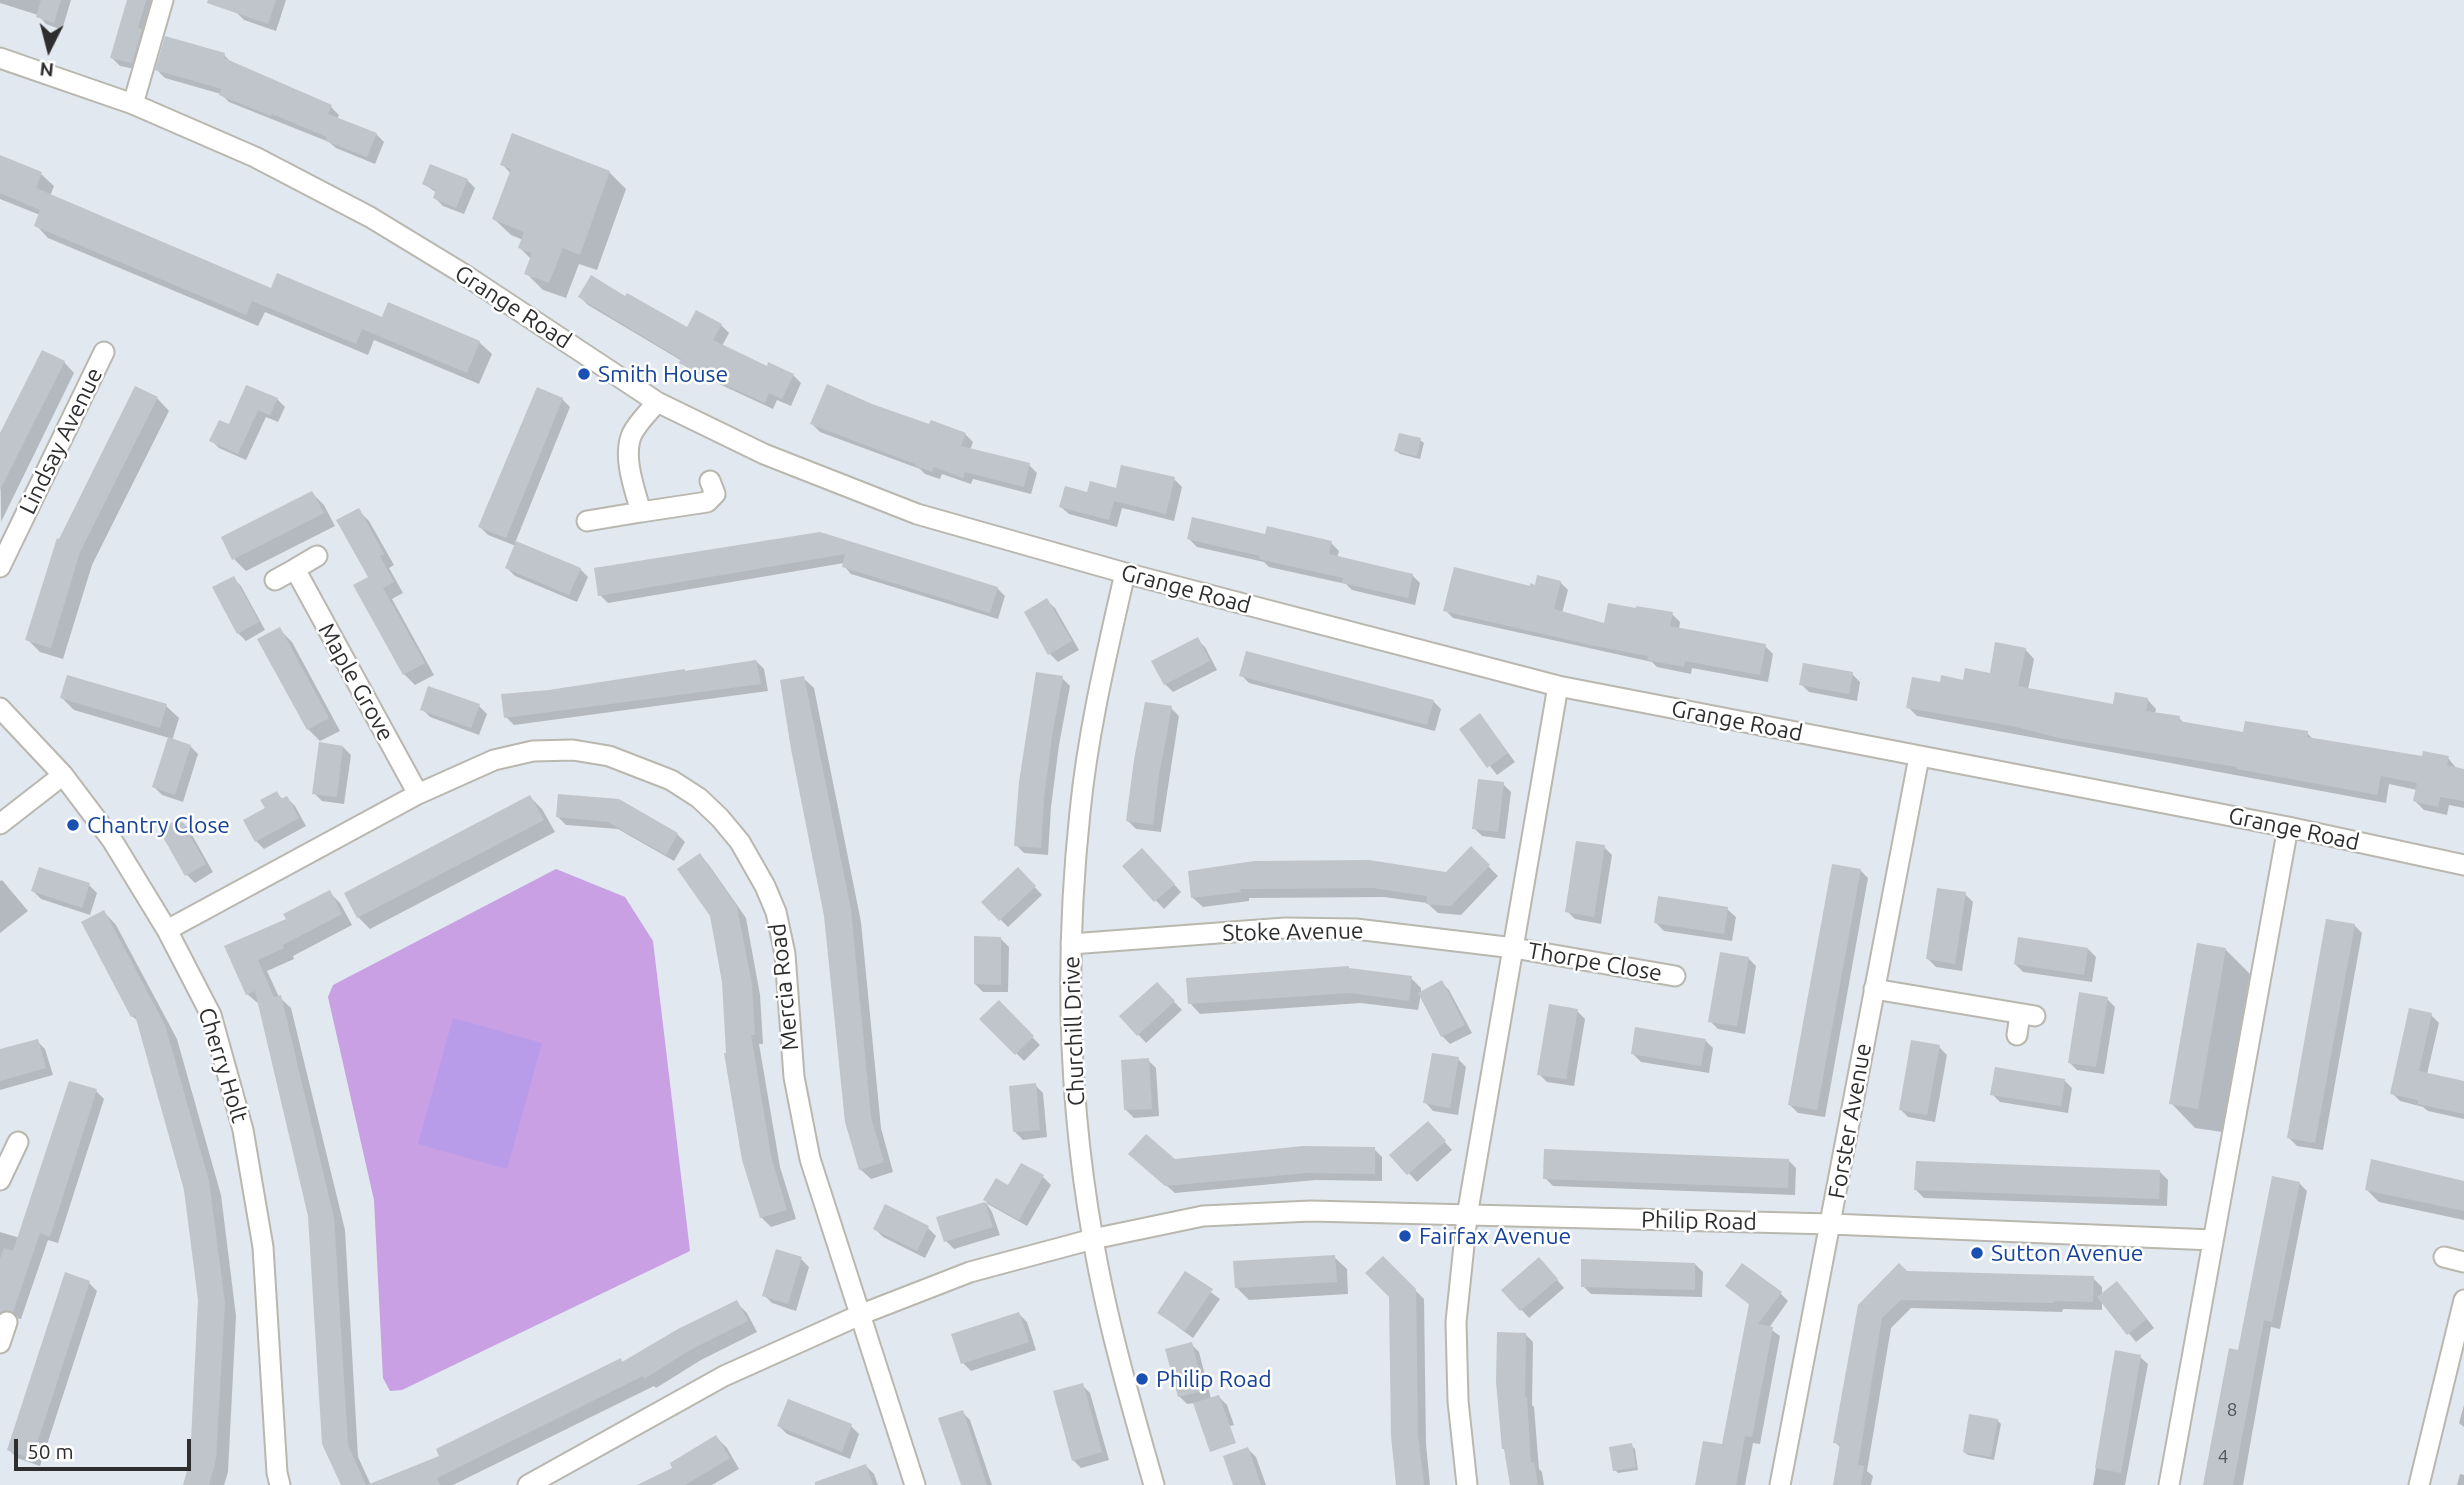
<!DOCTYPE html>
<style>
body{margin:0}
#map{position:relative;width:2464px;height:1485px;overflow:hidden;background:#e1e8ef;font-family:Ubuntu,sans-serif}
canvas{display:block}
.north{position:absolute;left:14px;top:14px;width:70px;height:70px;-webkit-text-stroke:5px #fff;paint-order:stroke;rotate:186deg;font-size:19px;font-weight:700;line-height:28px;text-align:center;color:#2e2e2e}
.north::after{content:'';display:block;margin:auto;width:24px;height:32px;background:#2e2e2e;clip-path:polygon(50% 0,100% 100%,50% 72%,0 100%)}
.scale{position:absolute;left:14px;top:1439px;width:177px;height:32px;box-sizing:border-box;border:4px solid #2e2e2e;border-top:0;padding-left:9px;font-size:21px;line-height:24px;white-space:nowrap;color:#2e2e2e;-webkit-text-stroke:5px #fff;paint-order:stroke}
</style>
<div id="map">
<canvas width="2464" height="1485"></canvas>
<div class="north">N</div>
<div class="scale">50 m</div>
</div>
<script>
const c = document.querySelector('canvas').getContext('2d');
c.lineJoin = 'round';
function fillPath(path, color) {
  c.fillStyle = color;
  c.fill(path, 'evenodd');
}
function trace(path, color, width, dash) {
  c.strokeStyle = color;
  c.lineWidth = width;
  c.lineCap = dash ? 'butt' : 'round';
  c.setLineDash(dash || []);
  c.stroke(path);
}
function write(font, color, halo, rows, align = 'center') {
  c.font = font + ' Ubuntu,sans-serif';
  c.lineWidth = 5;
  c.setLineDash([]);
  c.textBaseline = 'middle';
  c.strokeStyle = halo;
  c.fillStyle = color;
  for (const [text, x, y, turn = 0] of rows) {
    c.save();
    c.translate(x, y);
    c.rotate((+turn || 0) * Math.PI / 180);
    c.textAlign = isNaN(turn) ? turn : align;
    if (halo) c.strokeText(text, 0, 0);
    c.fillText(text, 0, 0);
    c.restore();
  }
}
const green = new Path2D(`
 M556,869L625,897L653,941L690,1251L402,1390L390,1391L383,1378L374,1200L328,997L333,985Z`);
const pitch = new Path2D(`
 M453,1018L542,1043L507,1169L418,1144Z`);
const shadow = new Path2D(`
 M0,0H71L62,30L46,24L38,15L0,3Z
 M129,0H151L155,3L140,70L120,66L112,58Z
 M240,0H286L276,31L244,20L236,12Z
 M224,55L233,64L331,107L339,115L337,119L376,134L384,142L375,164L336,148L329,142L229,102L221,94L165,78L157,70Z
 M0,157L41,174L54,186L50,196L272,290L479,342L492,354L479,384L374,340L368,355L265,312L258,326L48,238L36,225L40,215L0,199Z
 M502,164L609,172L626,189L597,270L579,264L566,298L543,290L526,273L532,260L520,248L523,240L511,235L494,219L511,174Z
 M467,180L475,188L464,214L443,206L435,198L437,193L424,184Z
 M580,297L626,299L688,329L721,325L729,333L722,346L767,368L793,375L801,383L791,406L777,400L773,409L689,370L682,361L588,305Z
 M64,362L74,373L1,522L0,437Z
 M247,387L277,399L285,407L278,422L266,417L246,460L219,448L211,440L230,427Z
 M157,398L169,411L92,565L63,659L40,652L27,639L60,541Z
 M562,399L570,407L515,543L580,569L588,577L577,602L515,576L507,568L516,546L488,535L480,527Z
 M871,406L930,426L965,434L973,442L970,450L1029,465L1037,473L1031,494L973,479L971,484L942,474L940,479L925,474L920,469L820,432L812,424Z
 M1420,440L1424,443L1420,459L1400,454L1396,451Z
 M1174,479L1182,487L1174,521L1122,508L1117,527L1069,514L1061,507L1088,494Z
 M312,493L324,505L335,526L246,571L234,559Z
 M358,510L369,521L394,565L389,568L403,593L392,599L434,675L415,685L404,674L355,585L370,577Z
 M820,534L997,588L1005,596L998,619L851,574L844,566V563L608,603L600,595Z
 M1266,536L1331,543L1339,551L1337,558L1412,575L1420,583L1415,605L1352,590L1346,584L1269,567L1264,562L1197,547L1189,539Z
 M233,578L241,586L265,630L246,641L238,633Z
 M1560,582L1568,590L1562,613L1606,625L1672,614L1680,622L1679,629L1765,646L1773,654L1768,682L1692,668L1691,674L1657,667L1652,662L1453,618L1445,610Z
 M1047,601L1055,608L1079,650L1058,662L1050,654L1026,613Z
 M279,629L292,642L340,731L320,741L308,729Z
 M1197,639L1205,647L1217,670L1173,692L1165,684Z
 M2025,649L2034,659L2028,690L2114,706L2147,699L2156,709L2155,714L2179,718L2185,724L2245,734L2307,733L2314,740L2424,758H2448L2457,769L2464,770V808L2449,805L2447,815L2424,810L2415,801L2417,790L2389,784L2386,803L1917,716L1908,707L1941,684L1991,675Z
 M756,661L764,669L768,691L514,725L506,717L550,691Z
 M1852,674L1860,682L1857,701L1809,692L1801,684Z
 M1241,675L1433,701L1441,709L1435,731L1249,683Z
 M68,677L166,706L179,718L172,741L190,746L198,754L183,802L162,795L154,787L169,738L74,710L62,698Z
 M803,678L814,688L861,922L881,1128L893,1172L871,1179L860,1169Z
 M1062,678L1070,686L1059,745L1051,807L1048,855L1024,853L1016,845Z
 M479,706L487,714L479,735L430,717L422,709Z
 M1171,708L1179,716L1161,832L1136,829L1128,821Z
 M1487,724L1515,762L1497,775L1461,729Z
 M343,747L351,755L344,804L322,801L314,793Z
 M1503,784L1511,792L1505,839L1482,836L1474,828Z
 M277,793L283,800L287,798L295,806L306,826L264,849L256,841L267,809Z
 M560,796L677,834L685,842L674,861L618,829L566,825L558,817Z
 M530,797L542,809L555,832L370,929L358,917Z
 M180,820L188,828L213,872L195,883L187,875Z
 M1604,847L1612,855L1601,924L1575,919L1567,911Z
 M1471,849L1498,876L1461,915L1438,913L1427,903L1384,897L1249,898V901L1203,907L1193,898L1190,873H1447Z
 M700,855L709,865L746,918L760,995L763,1044H759L780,1167L796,1219L771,1227L761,1217L724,982Z
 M1150,858L1181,892L1164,909L1124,867Z
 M1018,869L1042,895L1008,927L983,902Z
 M1860,870L1868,878L1825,1117L1798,1113L1790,1105Z
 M2,880L28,911L0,933V881Z
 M89,885L97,893L90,915L41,899L33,891Z
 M329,892L340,903L352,925L293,956L294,959L267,971L279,997L291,1008L345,1230L358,1457L371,1485H343L310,1215L259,1004L247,994L226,947L288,920Z
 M1965,894L1973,902L1962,971L1936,967L1928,959Z
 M1727,909L1736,917L1732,941L1664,931L1656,923Z
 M104,912L116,925L177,1039L221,1195L236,1316L228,1472L224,1485H184L191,1460L200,1300L186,1190L139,1022L132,1016Z
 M2354,925L2362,933L2323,1150L2297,1146L2289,1138Z
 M1001,939L1009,947L1008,992H983L975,984Z
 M2088,949L2096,957L2092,982L2023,972L2015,964Z
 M2225,949L2250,974L2222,1132L2195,1128L2171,1103Z
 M1748,958L1756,966L1745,1034L1718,1029L1710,1021Z
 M1351,970L1411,978L1421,988V993L1441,982L1449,990L1472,1033L1450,1044L1442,1036L1421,994L1418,1010L1361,1003L1200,1014L1190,1003Z
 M1157,984L1182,1010L1146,1043L1121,1016Z
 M2107,999L2115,1007L2104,1074L2077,1070L2069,1062Z
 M999,1003L1040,1045L1024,1061L982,1019Z
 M1577,1011L1585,1019L1574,1086L1547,1082L1539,1074Z
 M2431,1015L2439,1023L2427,1074L2464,1082V1119L2428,1111L2423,1107L2400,1101L2392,1093Z
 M1705,1040L1713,1048L1709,1073L1641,1062L1633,1054Z
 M37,1041L45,1049L53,1075L0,1090V1051Z
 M1939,1047L1947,1055L1935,1122L1908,1117L1900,1109Z
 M1458,1059L1466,1067L1458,1115L1433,1111L1425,1102Z
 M1148,1060L1156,1068L1159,1116L1134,1118L1126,1110Z
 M2064,1080L2072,1088L2068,1113L2000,1102L1992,1094Z
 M1035,1085L1043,1093L1047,1137L1023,1140L1015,1132Z
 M96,1091L104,1099L58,1243L48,1240L21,1319L0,1315V1232L20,1238Z
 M1435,1131L1452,1150L1417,1182L1392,1155Z
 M1374,1149L1382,1157V1181L1316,1180L1175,1193L1139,1162Z
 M1788,1160L1796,1168L1795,1195L1553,1186L1545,1178Z
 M2160,1172L2168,1180L2167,1206L1924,1198L1916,1190Z
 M1043,1177L1051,1185L1027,1226L986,1203L1009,1188Z
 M2299,1183L2307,1191L2280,1329L2271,1327L2243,1485H2206L2239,1352Z
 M2464,1183V1220L2379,1202L2367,1190Z
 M986,1203L992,1212L1000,1235L954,1249L946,1241L939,1218Z
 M886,1207L928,1228L936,1236L925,1258L883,1237L875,1229Z
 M1334,1257L1347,1269L1348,1294L1249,1300L1236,1287Z
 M1383,1258L1424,1299L1426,1444L1430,1485H1398L1391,1296Z
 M801,1259L809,1267L796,1311L772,1303L764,1295Z
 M1695,1264L1703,1272L1702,1297L1591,1294L1583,1286Z
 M1547,1268L1564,1288L1529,1318L1503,1290Z
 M1185,1273L1220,1299L1193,1338L1159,1313Z
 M1907,1273L2093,1278L2102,1287V1295L2125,1291L2154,1328L2136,1342L2102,1301V1310L2063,1309L2062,1312L1911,1308L1891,1328L1867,1471L1873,1476L1871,1485H1835L1841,1448L1835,1442L1859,1306Z
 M89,1283L97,1291L40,1466L17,1458L9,1450Z
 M1727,1286L1780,1293L1788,1301L1769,1328L1780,1336L1760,1444L1753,1443L1745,1485H1696L1723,1446L1750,1305Z
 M737,1303L747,1313L757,1332L701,1360L656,1388L654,1386L453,1485H386Z
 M1019,1314L1027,1322L1036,1350L971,1371L963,1363Z
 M1525,1334L1533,1342L1532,1405L1534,1407L1539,1469L1542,1472L1544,1485H1512Z
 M1191,1344L1199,1352L1211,1399L1219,1397L1227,1405L1234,1425L1210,1432L1195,1403L1187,1404L1179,1396Z
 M2117,1352L2140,1357L2148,1364L2125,1485H2093Z
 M1082,1385L1090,1393L1109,1460L1081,1468L1073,1460Z
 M789,1401L851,1426L859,1434L850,1459L787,1434L779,1426Z
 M2464,1405V1427L2459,1423Z
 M962,1412L970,1420L992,1485H962Z
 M1997,1420L2001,1424L1994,1460L1968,1455L1964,1452Z
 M716,1437L727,1448L739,1469L712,1485H641L675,1469Z
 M1631,1445L1635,1449L1638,1470L1618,1473L1615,1470Z
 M1248,1449L1256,1457L1266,1485H1234Z
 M866,1466L874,1474L878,1485H845Z
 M2460,1474L2464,1475V1485H2457Z`);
const building = new Path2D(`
 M41,0H61L54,23L36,17Z
 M127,0H146L138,28L142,29L132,63L110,58Z
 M208,0H276L268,24L207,3Z
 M165,36L225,53L224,58L332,105L328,114L377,133L367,157L326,141L327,137L272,114L271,116L219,95L222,89L155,70Z
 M512,133L610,171L580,255L563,248L549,283L524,274L532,253L518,248L524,232L492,219L511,169L500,165Z
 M0,155L42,172L36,188L271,288L277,273L382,317L388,302L480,341L467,373L362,329L356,344L252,301L246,315L34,226L40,210L0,193Z
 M430,164L468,179L456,208L433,198L436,190L422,184Z
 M591,275L625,296L627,293L687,327L696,310L722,324L713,340L767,366L768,362L794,374L782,399L769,393L765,403L697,372L679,363L681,359L578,297Z
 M42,350L65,361L0,490V433Z
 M827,384L872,404L929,424L931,420L966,433L961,446L1030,463L1024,487L965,472L963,478L934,467L932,472L915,466V464L810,424Z
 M246,385L278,398L270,415L258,410L238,454L209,441L219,420L229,424Z
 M135,386L158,397L80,552L51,648L25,640L57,538L59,539Z
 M537,387L563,398L506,538L478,527Z
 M1399,433L1421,438L1417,456L1394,451Z
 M1121,465L1175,477L1166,514L1114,501L1109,520L1059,507L1065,486L1087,492L1090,481L1116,488Z
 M312,491L324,513L232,560L221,537Z
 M359,508L384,554L380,556L394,582L383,588L425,663L403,675L353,585L368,577L336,520Z
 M1192,517L1265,534L1267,526L1332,541L1329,554L1413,574L1408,598L1342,583L1343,578L1259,559L1260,556L1187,539Z
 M820,532L998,587L990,613L842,567L845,554L598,596L594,568Z
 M516,541L581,568L569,595L505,568Z
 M1454,567L1530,586V583L1535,585L1537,575L1561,581L1554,609L1604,623L1608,603L1636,608V606L1673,612L1670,626L1766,644L1760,675L1685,661L1684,667L1647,660L1648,656L1595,646L1443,611Z
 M234,576L259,622L237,634L212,587Z
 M1047,598L1072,641L1048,655L1024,612Z
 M280,627L329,718L307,730L257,639Z
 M1198,637L1210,661L1164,685L1151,661Z
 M1995,642L2026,648L2018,686L2113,704L2115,692L2148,698L2146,711L2180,716L2179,721L2243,732L2245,721L2308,731L2307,737L2422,756L2423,751L2449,756L2447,765L2464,769V801L2440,797L2438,807L2413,801L2417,783L2381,776L2377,795L2237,769V767L2059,738L2012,726L1906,708L1912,677L1940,682L1941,675L1963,680L1965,668L1990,673Z
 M1246,651L1434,700L1427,725L1239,676Z
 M756,660L761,684L504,718L501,694L549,690L685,669V671Z
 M1803,663L1853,672L1849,694L1799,685Z
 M1036,672L1063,676L1052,736L1044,798L1041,848L1014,846L1019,782Z
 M67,675L167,704L160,728L60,698Z
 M804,676L851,910L871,1117L884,1162L859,1170L845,1122L824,916L791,749L780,680Z
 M428,686L480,704L471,728L420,710Z
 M1145,702L1172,706L1159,775L1153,825L1126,821L1134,760Z
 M1480,713L1508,753L1487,768L1459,729Z
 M168,737L191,745L175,795L152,787Z
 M319,742L343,746L337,797L312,794Z
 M1478,779L1504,782L1498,832L1472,829Z
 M277,791L281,799L287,796L299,818L255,842L243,820L265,808L260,800Z
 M558,794L619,799L678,833L666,855L608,822L556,817Z
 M530,795L544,820L357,918L344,893Z
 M180,818L206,864L185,876L159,830Z
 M1576,841L1605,845L1594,917L1565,912Z
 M1471,846L1490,865L1451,906L1426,904L1427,896L1373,888L1240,889L1241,892L1191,898L1188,871L1254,861L1369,860L1446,872Z
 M1142,848L1175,884L1154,902L1122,866Z
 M700,853L737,907L752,985L755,1035H751L771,1156L787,1210L760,1218L742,1160L724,1053H726L722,982L710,916L677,869Z
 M1832,864L1861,869L1817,1110L1788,1105Z
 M39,867L90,883L82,908L31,891Z
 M1018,867L1036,886L999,921L981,902Z
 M1937,888L1966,892L1955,964L1926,959Z
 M330,890L342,914L283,945L284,948L258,960L274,997L281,995L334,1218L348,1445L366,1485H341L322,1444L308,1216L255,991L246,995L224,946L286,919L283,914Z
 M1658,896L1728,907L1724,934L1654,923Z
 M104,910L165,1025L209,1181L225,1303L216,1459L209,1485H183L190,1460L198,1300L184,1190L135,1015L131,1017L81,922Z
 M2326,919L2355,924L2315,1143L2287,1138Z
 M974,936L1001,937V985L974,984Z
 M2018,937L2088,948L2084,975L2014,964Z
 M2197,943L2226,948L2198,1109L2169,1104Z
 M1720,952L1749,957L1737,1026L1708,1022Z
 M1349,966V968L1412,976L1409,1001L1350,993L1188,1004L1186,978Z
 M1442,980L1465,1025L1441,1037L1418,993Z
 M1157,982L1175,1001L1137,1036L1119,1016Z
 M2079,992L2108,997L2096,1067L2068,1063Z
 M999,1000L1034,1036L1015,1055L979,1019Z
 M1549,1004L1578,1009L1566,1079L1537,1075Z
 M2409,1008L2432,1013L2419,1071L2464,1081V1114L2418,1104V1100L2390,1094Z
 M1635,1027L1706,1039L1701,1066L1631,1054Z
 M38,1039L46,1068L0,1081V1049Z
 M1911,1040L1940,1045L1927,1115L1899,1110Z
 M1432,1053L1459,1057L1450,1108L1423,1103Z
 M1149,1058L1152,1109L1124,1110L1121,1060Z
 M1995,1067L2065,1079L2061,1106L1990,1095Z
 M69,1081L97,1089L50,1237L40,1233L13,1312L5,1310L0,1312V1259L4,1248L13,1251Z
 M1036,1083L1040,1130L1013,1132L1009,1086Z
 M1428,1121L1446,1141L1407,1175L1389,1155Z
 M1146,1134L1175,1159L1303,1146L1375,1147V1174L1307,1173L1165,1186L1128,1154Z
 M1544,1149L1789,1159L1788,1188L1543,1179Z
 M2371,1159L2464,1181V1211L2365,1190Z
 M1916,1161L2160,1170L2159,1199L1914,1190Z
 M1021,1163L1044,1175L1019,1220L983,1200L996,1178L1008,1185Z
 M2272,1176L2300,1182L2272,1322L2264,1320L2233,1485H2203L2229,1348L2238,1350Z
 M985,1202L993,1227L944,1242L936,1217Z
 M885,1204L929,1226L917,1251L873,1229Z
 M776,1249L802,1257L788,1304L762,1296Z
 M1335,1255L1337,1282L1235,1288L1233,1261Z
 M1383,1256L1416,1289L1418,1435L1424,1485H1396L1391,1436L1389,1297L1365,1273Z
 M1539,1257L1558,1279L1520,1311L1501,1290Z
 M1581,1259L1695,1263V1290L1581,1287Z
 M1742,1263L1782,1292L1758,1324L1773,1327L1752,1437L1745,1436L1736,1485H1695L1703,1441L1722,1444L1749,1304L1725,1286Z
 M1899,1263L1907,1271L2094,1276L2093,1302L2054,1301V1303L1901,1300L1882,1318L1858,1465L1864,1466L1861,1485H1833L1840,1444L1833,1443L1858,1305Z
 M1185,1271L1213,1289L1185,1331L1157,1313Z
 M65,1272L90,1281L32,1459L7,1450Z
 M2117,1281L2147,1319L2127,1335L2097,1297Z
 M737,1300L748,1321L690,1350L644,1379L643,1376L437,1478L440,1485H367L439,1456L436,1449L621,1358L622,1362L678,1329Z
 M1019,1312L1029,1342L961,1364L951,1334Z
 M1497,1332L1526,1333L1525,1397H1527L1531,1463L1534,1462L1538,1485H1510L1504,1449H1502L1496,1382Z
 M1192,1342L1204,1391L1178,1397L1165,1349Z
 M2115,1350L2141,1355L2121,1473L2095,1468Z
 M1083,1383L1102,1452L1072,1461L1053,1391Z
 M1219,1395L1236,1443L1210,1452L1193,1403Z
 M788,1399L852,1424L842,1452L777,1426Z
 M963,1410L987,1485H961L938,1418Z
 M1969,1414L1998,1419L1991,1457L1963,1452Z
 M716,1435L730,1458L685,1485H637L672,1468L670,1463Z
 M1632,1443L1636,1467L1613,1471L1609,1447Z
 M1248,1447L1261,1485H1233L1223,1456Z
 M866,1464L873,1485H815V1482Z`);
const minor = new Path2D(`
 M0,58L133,104L255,157L370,217L462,273L657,402L764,454L917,514L1125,573L1558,686L2288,827L2464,865
 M133,104L163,0
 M657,402C649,412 638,422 632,434C622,457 635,490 641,512L707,502L715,494L710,481
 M587,521L641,512
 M317,556L295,569L418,794
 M0,567L104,352
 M1125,573C1107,652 1088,731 1080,812C1065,953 1068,1099 1093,1239C1107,1322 1131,1404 1154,1485
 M275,580L295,569
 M0,708L63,775L112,840L167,930L211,1015L243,1130L263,1247L277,1473L280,1485
 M0,824L63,775
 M167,930L418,794L494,760L533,751L573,750L609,756L671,780L699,798L720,818L740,842L765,886L776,912L785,954L794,1077L810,1159L915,1485
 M1071,944L1285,928L1356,929L1514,948L1675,976
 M1874,989L2035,1016
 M2017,1035L2020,1014
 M0,1180L18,1142
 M2444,1257L2464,1262
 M0,1343L7,1322
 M528,1485L724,1376L862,1314L970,1272L1093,1239L1203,1216L1311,1211L1831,1224L2213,1240
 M1467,1485L1458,1401L1456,1322L1467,1216L1558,686
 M1780,1485L1919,757
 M2169,1485L2288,827
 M2419,1485L2464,1300`);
const markers = [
 [584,374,7,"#1a4fb4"],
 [73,825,7,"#1a4fb4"],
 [1405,1236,7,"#1a4fb4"],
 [1977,1253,7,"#1a4fb4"],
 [1142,1379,7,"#1a4fb4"]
];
const numberNames = [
 ["8",2232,1410],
 ["4",2223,1457]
];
const streetNames = [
 ["Grange Road",513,307,33],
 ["Lindsay Avenue",61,441,-64],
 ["Grange Road",1186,589,15],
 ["Maple Grove",356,682,61],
 ["Grange Road",1737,721,11],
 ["Grange Road",2294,829,12],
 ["Stoke Avenue",1293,932,-1],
 ["Thorpe Close",1595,962,10],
 ["Mercia Road",784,987,-96],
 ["Churchill Drive",1074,1031,-92],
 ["Cherry Holt",223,1065,73],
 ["Forster Avenue",1850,1121,-80],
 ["Philip Road",1699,1221,1]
];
const transitNames = [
 ["Smith House",598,374],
 ["Chantry Close",87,825],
 ["Fairfax Avenue",1419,1236],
 ["Sutton Avenue",1991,1253],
 ["Philip Road",1156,1379]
];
fillPath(green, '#c8a0e3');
fillPath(pitch, '#b89cea');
fillPath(shadow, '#0003');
fillPath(building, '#c0c4cb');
trace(minor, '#b9b7ae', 23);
trace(minor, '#fff', 19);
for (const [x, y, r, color] of markers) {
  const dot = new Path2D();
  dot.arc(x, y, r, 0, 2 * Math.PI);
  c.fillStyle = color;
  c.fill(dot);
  trace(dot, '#fff', 2.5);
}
write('19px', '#525455', null, numberNames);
write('23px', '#2e2e2e', '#fff', streetNames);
write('23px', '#164399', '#fff', transitNames, 'left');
</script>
